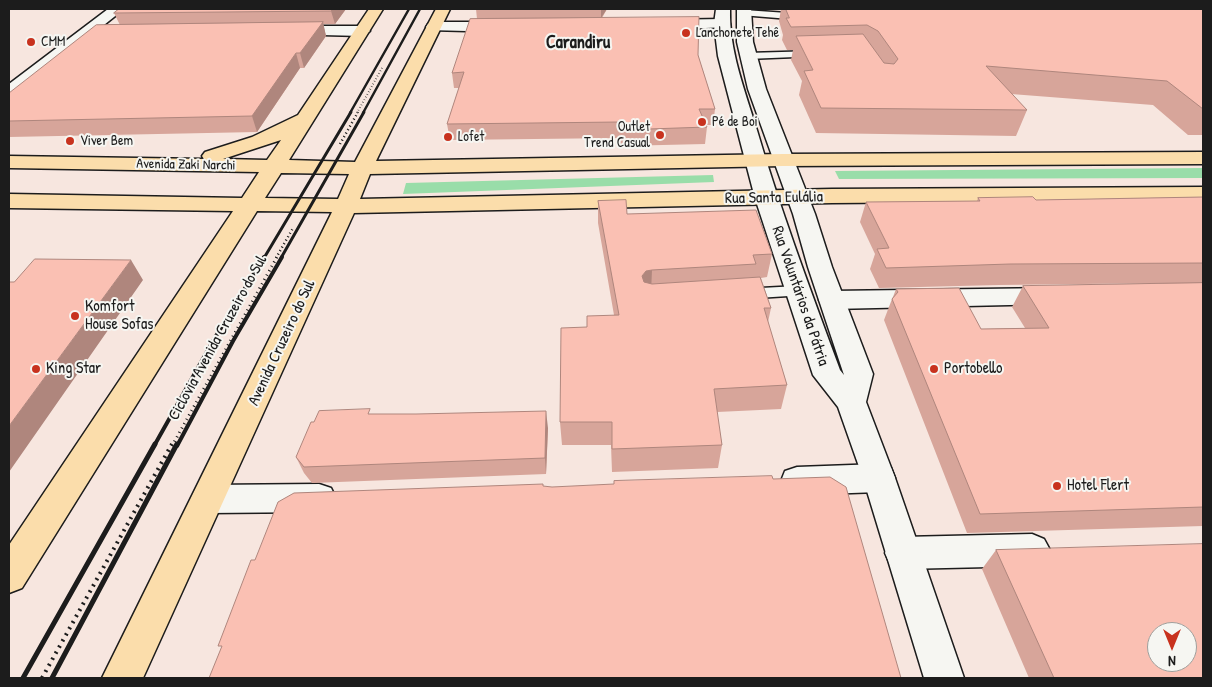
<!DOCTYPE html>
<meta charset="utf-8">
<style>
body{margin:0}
#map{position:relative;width:1212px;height:687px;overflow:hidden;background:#f7e6df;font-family:"Patrick Hand",sans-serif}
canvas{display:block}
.frame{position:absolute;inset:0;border:10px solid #1c1c1c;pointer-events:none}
.north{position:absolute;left:1147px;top:622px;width:50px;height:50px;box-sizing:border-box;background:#f6f6f2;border:1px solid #9f9f9c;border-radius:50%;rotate:180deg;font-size:14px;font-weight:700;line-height:20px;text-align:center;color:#1c1c1c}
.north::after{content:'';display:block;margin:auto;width:18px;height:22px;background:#c8321e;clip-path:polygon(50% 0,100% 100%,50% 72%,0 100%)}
</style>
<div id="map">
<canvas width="1212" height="687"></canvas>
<div class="frame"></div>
<div class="north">N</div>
</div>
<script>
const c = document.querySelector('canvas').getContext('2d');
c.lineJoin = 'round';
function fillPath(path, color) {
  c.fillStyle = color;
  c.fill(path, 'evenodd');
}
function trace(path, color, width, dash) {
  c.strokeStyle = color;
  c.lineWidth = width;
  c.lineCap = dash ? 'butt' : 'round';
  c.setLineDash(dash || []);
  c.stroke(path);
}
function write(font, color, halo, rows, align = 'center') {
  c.font = font + ' "Patrick Hand",sans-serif';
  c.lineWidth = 4;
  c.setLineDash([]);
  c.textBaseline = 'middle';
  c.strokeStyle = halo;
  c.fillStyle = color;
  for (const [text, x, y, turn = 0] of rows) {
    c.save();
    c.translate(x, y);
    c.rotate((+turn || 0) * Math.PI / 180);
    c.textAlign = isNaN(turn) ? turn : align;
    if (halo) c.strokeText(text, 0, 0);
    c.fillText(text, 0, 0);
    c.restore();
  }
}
const green = new Path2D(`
 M1203,168V178L839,179L835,171Z
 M713,175L714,182L403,194L406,183Z`);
const pathFar3 = new Path2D(`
 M357,113L382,68`);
const pathFar2 = new Path2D(`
 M340,144L358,112
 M276,258L293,228`);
const pathFar1 = new Path2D(`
 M172,446L277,257`);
const path = new Path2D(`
 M42,678L172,444`);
const lane = new Path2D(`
 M744,10L802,14L807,17L802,20L741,15V11Z
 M816,51L820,52V56L747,59L742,56L747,53Z
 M798,286L804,287L806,291L804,295L742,299L736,298L734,294L736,290L742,289Z`);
const street = new Path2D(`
 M722,19L727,21L730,24L727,27L663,30L655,25L663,20Z
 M434,22H505L513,27L505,32L428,30L426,27L428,24Z
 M287,26H362L370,31L362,36L281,34L279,31L281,28Z
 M1054,288L1063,290L1067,296L1063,302L1054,304L832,309L823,306L819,300L823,294L832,291Z
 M879,464L891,468L895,478L891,488L879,492L797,495L785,491L781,481L785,471L797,467Z
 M319,484L331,488L336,498L331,508L319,512L208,513L196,509L191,499L196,489L208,485Z
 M1032,534L1044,539L1050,550L1044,561L1032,566L903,569L890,564L885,553L890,542L903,537Z`);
const secondary = new Path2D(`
 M108,9H124L15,96L9,97V84Z
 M716,9H730C729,50 744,88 756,127C780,209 810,289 840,370L844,375L808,267L793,214L748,89L737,42V9H751L753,42L766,89L815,214L832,267L873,374L866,402L895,478L964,678H924L863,478L838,407L813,375L755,198L718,56L714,24Z`);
const primary = new Path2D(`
 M369,9H383L289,160L355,162L436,9H450L376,161L783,154L1203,152V164L783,166L370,174L360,199L832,189L1203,187V200L832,203L354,213L143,678H102L332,212L257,211L22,588L9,593V545L233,211L9,208V194L242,198L259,172L9,168V156L204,159L202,156L205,152L252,137L298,115ZM281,140L267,160L223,159ZM281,173L349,174L338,199L265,198Z`);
const railFar3 = new Path2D(`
 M350,113L409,9
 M363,113L420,9`);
const railFar2 = new Path2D(`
 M264,258L351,112
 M281,258L364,112`);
const railFar1 = new Path2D(`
 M154,446L213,341L264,257
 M177,446L233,341L282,257`);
const rail = new Path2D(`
 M23,678L155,444
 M52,678L177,444`);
const wall = new Path2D(`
 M119,9H346L335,24H323L326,36L304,68H300L257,132L9,137V93L120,25L114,13Z
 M476,9H607L602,18L698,55L715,109L713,125H706L707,127L705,144L620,146L619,138L450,140L447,124L459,88H454L452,73L477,19Z
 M781,9H1203V135H1188L1153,105L1011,94L1027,110L1016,136L816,133L799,95L802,81L791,60L793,50H787L782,40L783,35L779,21Z
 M1203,197V526L967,533L884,320L892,299L893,297L896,289L981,329L1025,328L1012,307L1023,286L1164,283L999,285L879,288L870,269L875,254L860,222L866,202L977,201L978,198L1036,200Z
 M598,201L627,214L772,254L767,277L761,278L771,308L768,322L787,385L781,409L717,412L722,445L718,468L612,472L611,445H562L560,422L587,327L614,315L598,223Z
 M371,414L548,428L546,474L312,483L304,473L296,457L314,422Z
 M996,550L1203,678H1029L982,569Z`);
const shadedWall = new Path2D(`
 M333,9H346L335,24L331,11Z
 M601,9H607L601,18Z
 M323,22L326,36L304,68L300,53Z
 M296,53L300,68L257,132L252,116Z
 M131,260L143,280L9,472V426Z
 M652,270L651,293L645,294L642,276L646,271Z
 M546,411L548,428L546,474L545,458Z`);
const building = new Path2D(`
 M119,9H333L331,11L114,13Z
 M786,9H1203V109L1167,81L986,66L1027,110L821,108L804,71L813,70L796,36L863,34L884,63L894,64L898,59L878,31L867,25L791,27L786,18H789Z
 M699,17L698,55L715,109H699L707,127L620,130L619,122L447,124L464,72L452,73L470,19Z
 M323,22L300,53H296L252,116L9,121V93L96,25Z
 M1033,197L1036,200L1203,197V263L1010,264L886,268L877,249L889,248L866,202L980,201L978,198Z
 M626,200L627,214L756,210L772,254L753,255L756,264L652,270L646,271L642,276L644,282L652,284L760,277L771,308H764L787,385L714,389L722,445L612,449V422H560L561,328L587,327V316L619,315L598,201Z
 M35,259L131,260L9,426V282H14Z
 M1203,283V507L980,514L892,299L898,292L896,289L959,288L981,329L1049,328L1023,286Z
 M370,409L368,414H416L546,411L545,458L304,467L296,457L311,422H314L319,411Z
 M772,476L773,479L830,477L846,487L901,678H209L222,646H218L251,560H255L278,502L294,493L543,484V486L552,487L614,484V481Z
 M1203,544V678H1054L996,550ZM1157,632H1187V662H1157Z`);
const markers = [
 [686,33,5,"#c8321e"],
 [31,42,5,"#c8321e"],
 [702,122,5,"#c8321e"],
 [660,135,5,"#c8321e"],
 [448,137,5,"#c8321e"],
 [70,141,5,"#c8321e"],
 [75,316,5,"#c8321e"],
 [36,369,5,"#c8321e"],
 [934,369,5,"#c8321e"],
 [1057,486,5,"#c8321e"]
];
const farPoinames = [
 ["Lanchonete Tehê",696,33],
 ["CMM",41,42],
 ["Pé de Boi",712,122],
 ["Outlet",650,127,"right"],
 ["Trend Casual",650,143,"right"],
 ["Lofet",458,137],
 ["Viver Bem",80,141]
];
const farStreetnames = [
 ["Avenida Zaki Narchi",186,165,1]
];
const streetNames = [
 ["Rua Santa Eulália",774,198,-1],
 ["Rua Voluntários da Pátria",800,296,71],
 ["Ciclovia Avenida Cruzeiro do Sul",218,338,-61],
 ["Avenida Cruzeiro do Sul",282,343,-65]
];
const poiNames = [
 ["Komfort",85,307],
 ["House Sofas",85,325],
 ["King Star",46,369],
 ["Portobello",944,369],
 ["Hotel Flert",1067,486]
];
const farDistrictnames = [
 ["Carandiru",578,43]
];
fillPath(green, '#99dda9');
trace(lane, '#1c1c1c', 3);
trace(street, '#1c1c1c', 3);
trace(secondary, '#1c1c1c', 3);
trace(primary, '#1c1c1c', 3);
trace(pathFar3, '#1c1c1c', 2, [0.5, 2.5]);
trace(pathFar2, '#1c1c1c', 2.5, [1, 3]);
trace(pathFar1, '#1c1c1c', 3, [1, 4]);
trace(path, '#1c1c1c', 4, [2, 5]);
fillPath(lane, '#f6f6f2');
fillPath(street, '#f6f6f2');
fillPath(secondary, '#f6f6f2');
fillPath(primary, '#fbddab');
trace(railFar3, '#1c1c1c', 2.5);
trace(railFar2, '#1c1c1c', 3);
trace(railFar1, '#1c1c1c', 4);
trace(rail, '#1c1c1c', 5);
fillPath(wall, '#d7a59a');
fillPath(shadedWall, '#af867d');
fillPath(building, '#fac0b3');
trace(building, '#af867d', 1);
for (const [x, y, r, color] of markers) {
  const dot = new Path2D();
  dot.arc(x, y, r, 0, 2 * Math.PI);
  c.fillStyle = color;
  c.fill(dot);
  trace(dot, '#f6f6f2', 2);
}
write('14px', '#1c1c1c', '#f6f6f2', farPoinames, 'left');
write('14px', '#1c1c1c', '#f6f6f2', farStreetnames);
write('16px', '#1c1c1c', '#f6f6f2', streetNames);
write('16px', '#1c1c1c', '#f6f6f2', poiNames, 'left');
write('bold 18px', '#1c1c1c', '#f6f6f2', farDistrictnames);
</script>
